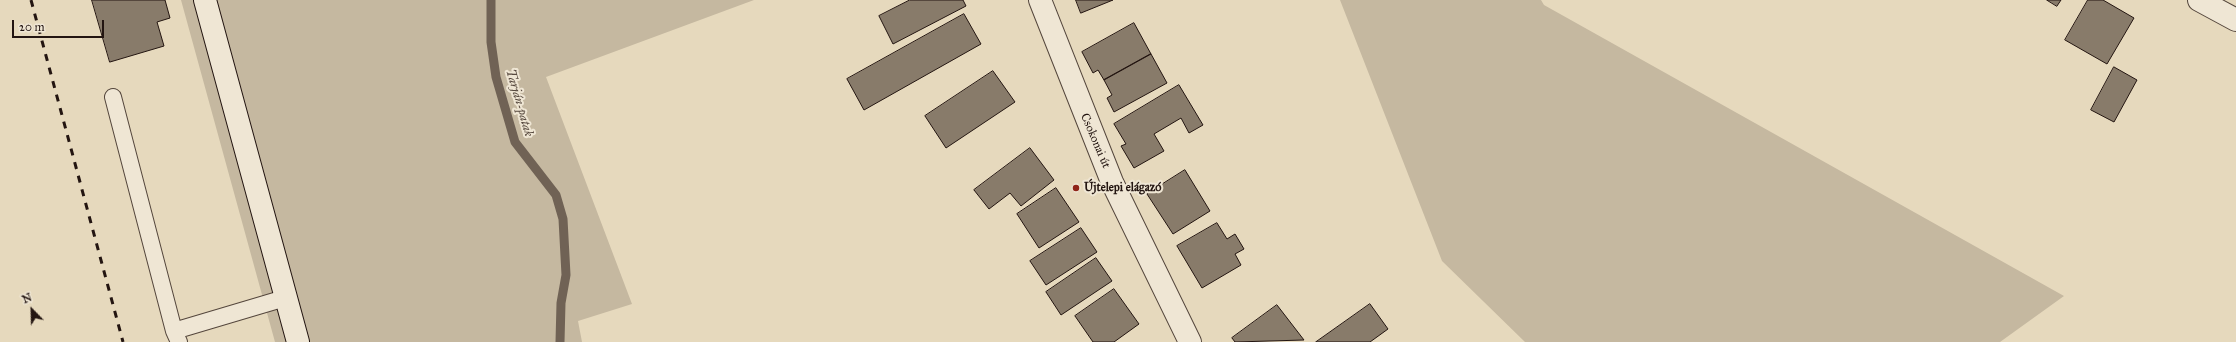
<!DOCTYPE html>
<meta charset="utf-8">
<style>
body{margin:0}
#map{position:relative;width:2236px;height:342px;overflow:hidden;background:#e6d9bd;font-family:"IM FELL Great Primer",serif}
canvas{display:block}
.north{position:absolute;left:12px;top:290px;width:40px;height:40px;-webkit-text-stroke:3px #efe6d4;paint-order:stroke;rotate:337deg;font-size:11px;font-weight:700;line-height:16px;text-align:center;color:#231511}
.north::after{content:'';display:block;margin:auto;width:14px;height:18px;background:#231511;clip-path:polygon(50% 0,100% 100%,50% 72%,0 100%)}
.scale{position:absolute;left:12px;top:20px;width:92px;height:18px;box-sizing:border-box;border:2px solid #231511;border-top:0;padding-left:5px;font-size:12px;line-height:14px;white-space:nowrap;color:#231511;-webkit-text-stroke:3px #efe6d4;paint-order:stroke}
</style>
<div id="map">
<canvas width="2236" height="342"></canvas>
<div class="north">N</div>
<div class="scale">20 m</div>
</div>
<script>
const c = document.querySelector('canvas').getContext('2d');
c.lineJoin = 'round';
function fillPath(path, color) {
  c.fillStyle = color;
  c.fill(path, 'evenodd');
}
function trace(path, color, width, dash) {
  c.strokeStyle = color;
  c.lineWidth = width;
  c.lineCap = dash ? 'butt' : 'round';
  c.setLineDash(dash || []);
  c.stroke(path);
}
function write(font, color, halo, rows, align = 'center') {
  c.font = font + ' "IM FELL Great Primer",serif';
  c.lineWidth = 4;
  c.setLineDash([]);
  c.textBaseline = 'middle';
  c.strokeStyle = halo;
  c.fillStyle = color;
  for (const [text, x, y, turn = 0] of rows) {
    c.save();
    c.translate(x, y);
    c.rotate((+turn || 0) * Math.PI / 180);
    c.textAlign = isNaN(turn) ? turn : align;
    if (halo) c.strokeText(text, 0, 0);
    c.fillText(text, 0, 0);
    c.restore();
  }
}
const green = new Path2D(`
 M181,0H754L546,77L632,304L578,321L582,342H275Z
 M1340,0H1541L1544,5L2064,296L2000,342H1525L1442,261Z`);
const stream = new Path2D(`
 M491,0V42L496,77L515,142L556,195L563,219L566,275L561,303L560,342`);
const building = new Path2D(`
 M92,0H165L170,18L157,22L164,46L110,62Z
 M910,0H963L966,6L893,44L879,16Z
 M1076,0H1113L1081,13Z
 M2047,0H2061L2057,6Z
 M2088,0H2103L2134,18L2107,64L2065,40Z
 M964,14L981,44L864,110L847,79Z
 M1134,23L1151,54L1104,80L1098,70L1093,73L1082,52Z
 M1151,54L1167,83L1114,112L1107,98L1112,95L1104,80Z
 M2114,67L2137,80L2114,122L2091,110Z
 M993,71L1015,102L946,148L925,116Z
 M1179,85L1203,125L1189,133L1181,118L1154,134L1164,151L1134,168L1121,146L1126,144L1114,124Z
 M1030,148L1054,180L1021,206L1010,193L989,209L974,190Z
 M1185,170L1210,211L1173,234L1147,194Z
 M1056,188L1079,222L1039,248L1017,214Z
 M1217,223L1227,239L1235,234L1244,249L1235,254L1241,265L1202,288L1177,246Z
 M1081,228L1097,252L1046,285L1030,261Z
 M1096,258L1112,281L1061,315L1046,292Z
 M1114,289L1139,324L1114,342H1093L1075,316Z
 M1370,304L1388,329L1370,342H1316Z
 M1277,305L1304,340L1235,342L1232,338Z`);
const lane = new Path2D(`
 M113,97L174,331
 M179,342L174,331L285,298`);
const street = new Path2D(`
 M1040,0L1112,182L1190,342
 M2199,0L2236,20`);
const secondary = new Path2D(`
 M205,0L298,342`);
const rail = new Path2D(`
 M31,0L123,342`);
const markers = [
 [1076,188,4,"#8f2418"]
];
const streetNames = [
 ["Csokonai út",1095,141,67]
];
const poiNames = [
 ["Újtelepi elágazó",1084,188]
];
const waterNames = [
 ["Tarján-patak",519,103,74]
];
fillPath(green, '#c5b8a0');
trace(stream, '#706255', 9);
fillPath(building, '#887b6a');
trace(building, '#231511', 1);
trace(lane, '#54463c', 18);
trace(street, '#54463c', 24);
trace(secondary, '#231511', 24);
trace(lane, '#efe6d4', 16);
trace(street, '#efe6d4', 22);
trace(secondary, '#efe6d4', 22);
trace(rail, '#231511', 3, [7, 7]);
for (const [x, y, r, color] of markers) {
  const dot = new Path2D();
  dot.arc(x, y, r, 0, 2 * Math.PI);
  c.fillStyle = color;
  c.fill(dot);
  trace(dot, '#efe6d4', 1.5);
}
write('12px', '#231511', '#efe6d4', streetNames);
write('bold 12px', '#231511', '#efe6d4', poiNames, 'left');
write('italic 13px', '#57493f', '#efe6d4', waterNames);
</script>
